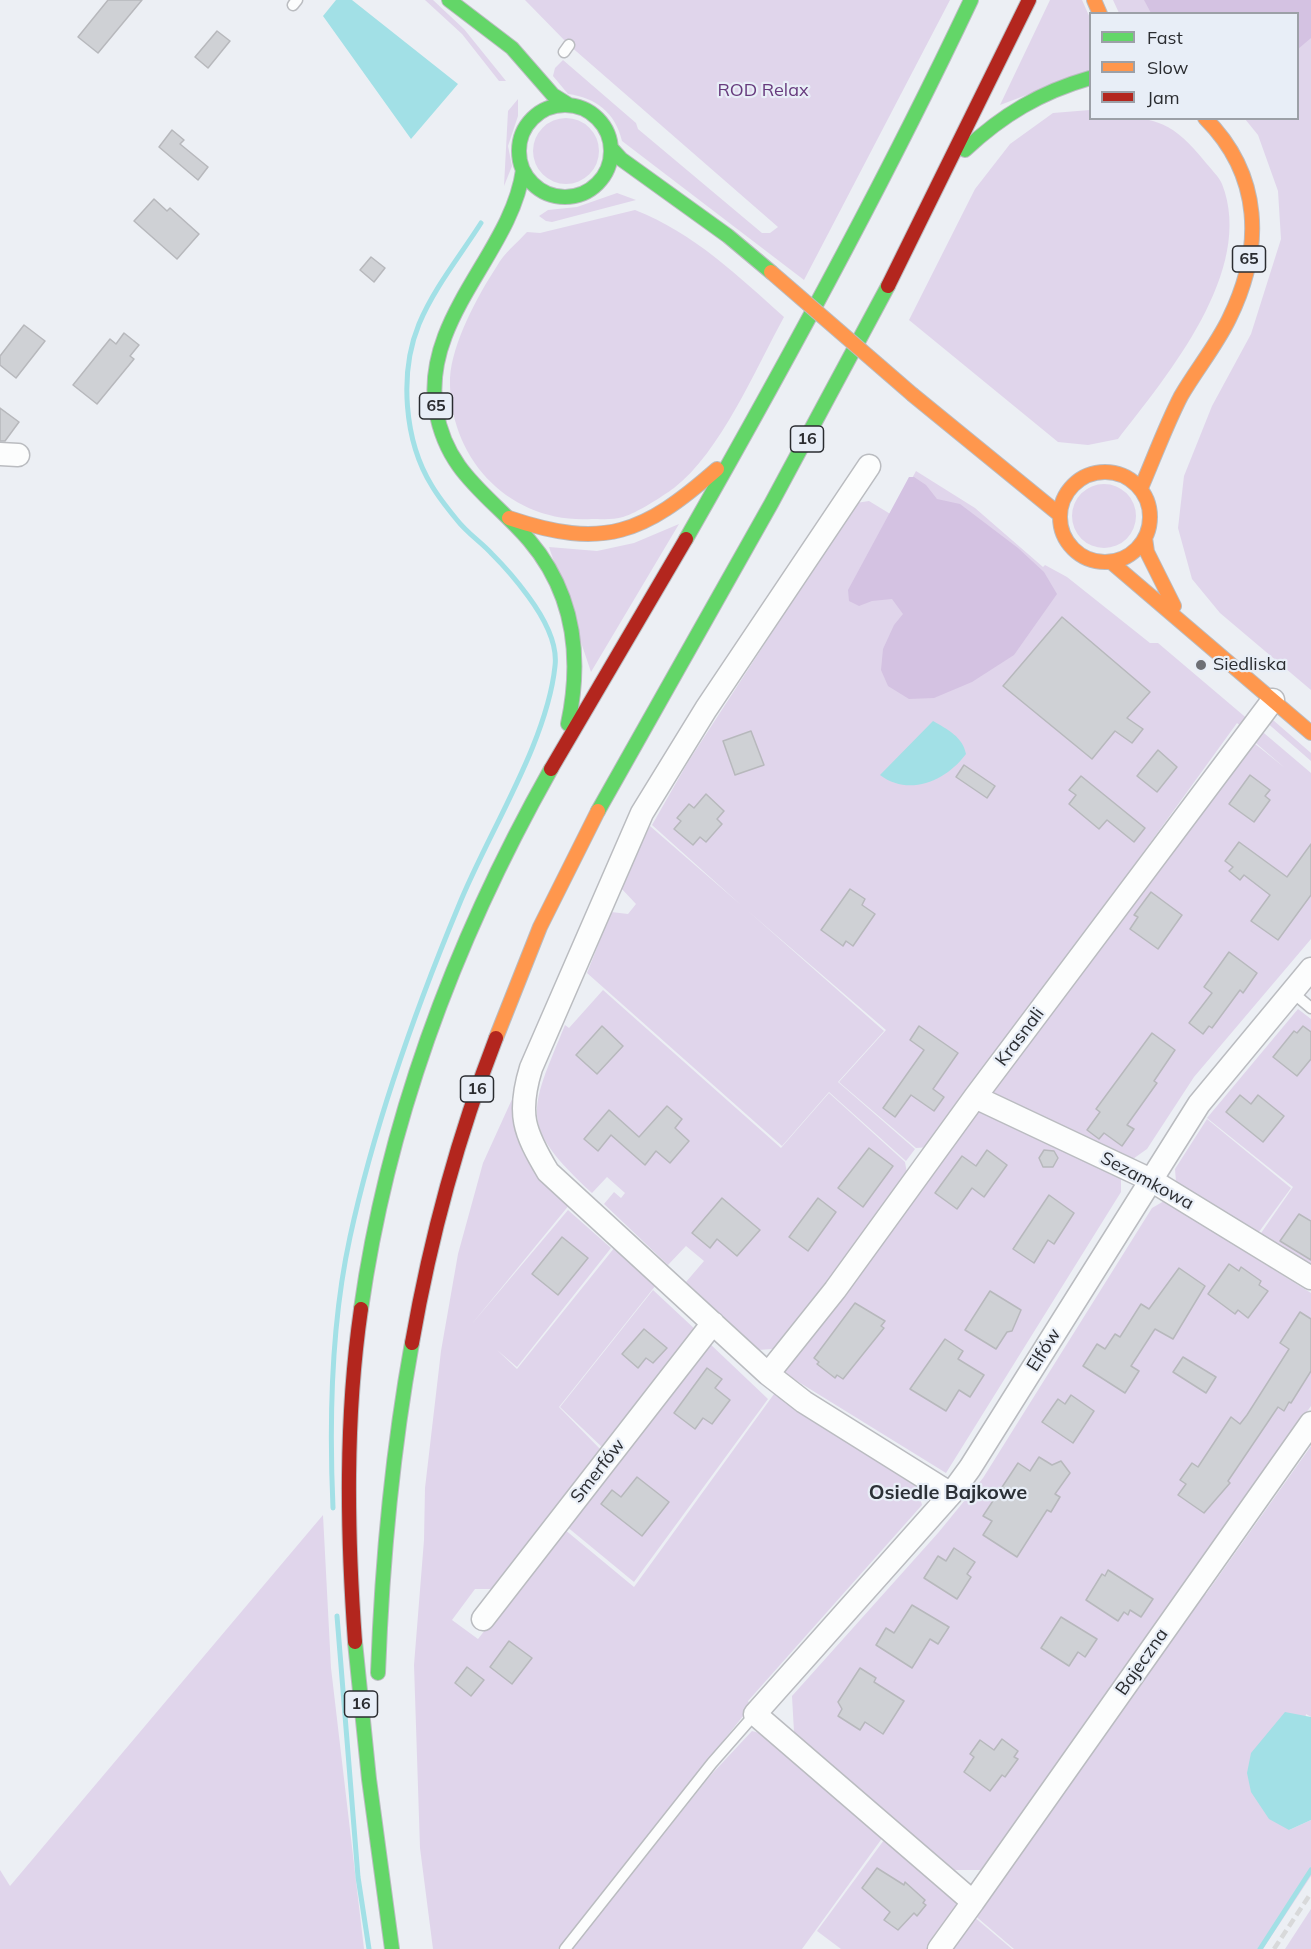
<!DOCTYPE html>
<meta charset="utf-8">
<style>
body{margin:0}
#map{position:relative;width:1311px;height:1949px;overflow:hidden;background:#eceff4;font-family:Mulish,sans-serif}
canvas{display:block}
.legend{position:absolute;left:1089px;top:12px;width:210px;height:108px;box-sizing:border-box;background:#e8eef7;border:2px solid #9ca0a7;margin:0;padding:8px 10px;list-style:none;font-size:18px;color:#2a2c30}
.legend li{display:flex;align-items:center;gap:12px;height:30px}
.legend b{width:30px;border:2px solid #9ca0a7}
</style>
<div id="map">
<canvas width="1311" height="1949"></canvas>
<ul class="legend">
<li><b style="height:8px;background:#63d668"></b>Fast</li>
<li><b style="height:8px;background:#ff974d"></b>Slow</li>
<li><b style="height:8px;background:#b3261e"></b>Jam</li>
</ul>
</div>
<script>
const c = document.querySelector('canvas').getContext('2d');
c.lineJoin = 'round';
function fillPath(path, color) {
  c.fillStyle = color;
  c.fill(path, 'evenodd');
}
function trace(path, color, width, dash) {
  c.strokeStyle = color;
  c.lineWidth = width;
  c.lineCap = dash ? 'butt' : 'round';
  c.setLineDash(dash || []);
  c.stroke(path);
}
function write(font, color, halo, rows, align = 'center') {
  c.font = font + ' Mulish,sans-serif';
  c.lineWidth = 4.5;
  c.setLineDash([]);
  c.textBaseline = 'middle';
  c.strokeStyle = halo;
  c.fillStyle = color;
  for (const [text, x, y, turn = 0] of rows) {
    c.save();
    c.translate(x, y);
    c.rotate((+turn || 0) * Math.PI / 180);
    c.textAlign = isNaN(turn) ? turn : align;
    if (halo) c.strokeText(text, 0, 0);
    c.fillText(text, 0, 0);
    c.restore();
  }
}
const green = new Path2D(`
 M425,0H433L464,29L506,81H499L462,34Z
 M525,0H950L804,280L622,141C615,112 596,98 568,94L553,76L555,68L563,60L636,123L638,129L762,233H770L778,227L569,45Z
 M1050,0H1082L1090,18V71L1000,105Z
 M1113,0H1311V690L1220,613L1192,579L1178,528L1184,476L1212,406L1251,334L1281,239L1278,191L1258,135L1245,119L1298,118V14L1119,13Z
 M518,99V116L508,146L512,166L504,186L508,111Z
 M1090,110V118C1149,118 1166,113 1206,163C1211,169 1219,177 1222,184C1256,270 1167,376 1118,439L1088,445L1058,442L909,320L975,189L1010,144L1053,113Z
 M533 151a33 33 0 1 1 66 0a33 33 0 1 1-66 0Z
 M617,193L636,200L552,222L546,221L539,216L548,210L577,207Z
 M635,210C694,233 738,276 784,317C756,368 720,453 674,488C663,496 637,513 623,517C614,520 601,519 592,519C510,524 448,459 450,378C452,343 478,295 497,266C504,253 517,243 527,232L540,233Z
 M916,471L975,508L1043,567L1045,565L1067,577L1150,643H1158L1250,721L1244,729L1237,723L930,1147L916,1148L839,1082L886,1030L748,911L884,1031L838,1082L915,1149L906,1161L829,1092L782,1146L587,973L611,912L628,914L636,904L620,887L650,826L741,905L652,825L688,762L856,503L869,501L892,515Z
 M1072 516a32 32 0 1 1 64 0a32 32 0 1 1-64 0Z
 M679,524L591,672L549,547L597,551L634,543Z
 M1267,719L1273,720L1311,753V761L1265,721Z
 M1258,728L1311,773V939L1194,1077L1147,1149L1130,1161L990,1095L1249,739L1285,768L1250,738Z
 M603,990L781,1148L829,1093L905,1162L908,1179L776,1352L772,1349L758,1350L686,1282L704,1261L686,1246L668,1265L604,1204L614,1192L621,1198L625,1193L607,1177L592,1193C518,1124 529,1113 565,1025L569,1028Z
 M1298,1009L1311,1019V1268L1259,1236L1293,1187L1207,1118Z
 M513,1097C514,1158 529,1164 570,1204L471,1325L568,1210L611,1248L517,1367L497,1350L517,1369L615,1247L656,1285L559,1407L602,1451L493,1589H475L452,1620L478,1639L564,1529L634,1587L774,1394L917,1487L922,1505L748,1701L751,1706L558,1949H433L420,1848L414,1665L424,1540L425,1488L441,1351L458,1254L483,1163Z
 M979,1108L1121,1175V1192L946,1473L784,1373Z
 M1207,1119L1291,1188L1256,1236L1176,1182L1175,1169Z
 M1164,1201L1311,1293V1406L981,1870H953L794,1732L792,1696L938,1533L983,1478L1152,1208Z
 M653,1290L697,1331L604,1449L560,1407Z
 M708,1342L768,1399L634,1582L566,1526Z
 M1311,1446V1717L1306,1714L1289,1830L1311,1820V1876L1263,1949H1014L972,1913L1199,1591L1206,1594Z
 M323,1515L331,1668L364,1949H0V1870L10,1886Z
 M752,1731L771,1736L883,1837L802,1949H572L710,1776Z
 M884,1840L957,1900V1911L929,1949H841L817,1931Z
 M1311,1909V1949H1285Z
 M973,1916L1012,1949H949Z`);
const forest = new Path2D(`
 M1144,0H1311V38L1298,49V14L1151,13Z
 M909,477H914L926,485L937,499L960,504L1018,548L1044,572L1057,594L1014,655L972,682L934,698L909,699L888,686L881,670L883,649L894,625L903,614L892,599L872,601L859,606L849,601L848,590Z`);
const water = new Path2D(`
 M336,0H352L458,84L411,139L323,16Z
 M933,721C947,729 963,737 966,754C946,781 909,797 880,775Z
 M1285,1712L1311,1717V1820L1289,1830L1269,1819L1251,1792L1247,1773L1251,1753Z`);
const stream = new Path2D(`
 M333,1508C329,1419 331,1324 350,1237C375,1122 414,1013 459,905C488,833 547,743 555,666C558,642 542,615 528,596C517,581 505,567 492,554C481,542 467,533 457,520C448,509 439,498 432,486C404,441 399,373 419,324C434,288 460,256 481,223
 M337,1616L358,1877L369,1949
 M1260,1949L1311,1870`);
const building = new Path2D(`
 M108,0H142L98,53L78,37Z
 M217,31L230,41L208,68L195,57Z
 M172,130L184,140L180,144L208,167L198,180L159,147Z
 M154,199L167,211L170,208L199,234L177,259L134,221Z
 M371,257L385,268L374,282L360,270Z
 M24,325L45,341L16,378L0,365V356Z
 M124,333L139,345L130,356L134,359L97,404L73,385L110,339L116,344Z
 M0,408L19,422L5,441H0Z
 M1062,617L1150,692L1127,718L1143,729L1132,743L1115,731L1092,759L1003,686Z
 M751,731L764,765L735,775L723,741Z
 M1158,750L1177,767L1157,792L1137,776Z
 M964,765L995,786L987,798L956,777Z
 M1250,775L1270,790L1265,796L1270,800L1254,822L1229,804Z
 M1081,776L1145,828L1134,842L1107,820L1099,829L1069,804L1076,795L1069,790Z
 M706,794L724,811L717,819L722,824L706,842L700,837L693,845L674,829L681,821L677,818L689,804L694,808Z
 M1239,842L1287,877L1311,844V895L1278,940L1251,921L1270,895L1244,875L1240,880L1229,871L1233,867L1225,861Z
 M850,889L865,899L862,905L875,914L853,946L846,941L843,946L821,930Z
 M1151,892L1182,915L1158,949L1130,929L1138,917L1134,915Z
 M1229,952L1257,973L1243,993L1240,990L1212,1028L1209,1026L1203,1034L1189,1023L1212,993L1204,987Z
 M602,1026L623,1046L597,1074L576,1055Z
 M919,1026L958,1053L933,1089L944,1097L934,1111L911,1095L895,1117L883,1108L924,1050L910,1040Z
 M1303,1026L1311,1032V1059L1297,1076L1273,1057L1294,1031L1297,1033Z
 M1152,1033L1175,1050L1154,1081L1157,1083L1127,1125L1134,1129L1122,1146L1104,1133L1099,1139L1087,1130L1100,1112L1096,1109Z
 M1240,1095L1251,1104L1258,1095L1284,1116L1263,1142L1226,1112Z
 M667,1106L682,1119L675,1128L689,1141L670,1163L656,1151L645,1165L611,1135L598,1151L584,1139L609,1110L639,1137Z
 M869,1148L893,1166L863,1207L838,1188Z
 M987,1150L1007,1165L984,1197L972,1188L957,1209L935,1193L962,1156L976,1166Z
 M1044,1150L1054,1151L1058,1158L1053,1167H1043L1039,1158Z
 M1049,1195L1074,1213L1054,1244L1048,1240L1034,1263L1013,1249Z
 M722,1198L760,1230L737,1256L717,1239L710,1248L692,1233Z
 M818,1198L836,1212L808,1251L789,1237Z
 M1299,1214L1311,1221V1260L1280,1241Z
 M562,1237L588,1258L558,1295L532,1274Z
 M1229,1264L1239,1271L1241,1267L1261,1281L1259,1285L1268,1291L1248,1318L1238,1310L1235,1314L1208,1294Z
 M1179,1268L1205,1286L1173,1339L1155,1329L1131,1366L1139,1371L1125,1393L1083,1366L1097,1344L1105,1349L1115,1334L1120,1337L1141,1304L1149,1309Z
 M990,1291L1021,1310L1012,1331L1007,1332L996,1349L965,1330Z
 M855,1303L885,1321L881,1326L884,1328L843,1379L837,1375L835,1378L817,1364L819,1362L814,1358Z
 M1300,1312L1311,1319V1371L1291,1403L1289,1402L1284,1411L1278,1407L1228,1481L1230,1483L1204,1513L1178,1495L1186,1484L1180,1480L1192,1463L1198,1467L1231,1417L1240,1424L1247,1415L1289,1349L1280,1343Z
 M644,1329L667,1348L653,1363L646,1358L638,1368L622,1354Z
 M945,1339L963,1351L958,1359L984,1375L970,1397L959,1390L946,1411L910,1389Z
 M1183,1357L1216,1377L1206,1393L1173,1372Z
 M707,1368L722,1379L715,1388L730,1400L712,1424L703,1418L695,1429L674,1413Z
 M1071,1395L1094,1411L1073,1443L1042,1422L1058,1399L1065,1404Z
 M1039,1457L1052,1465L1061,1461L1070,1473L1055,1494L1060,1497L1051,1512L1047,1510L1017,1557L983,1535L992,1521L983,1516L1018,1463L1030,1471Z
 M637,1477L669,1502L642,1536L601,1504L612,1490L621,1497Z
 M954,1548L975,1562L967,1574L971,1577L957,1599L924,1578L938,1556L946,1561Z
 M1108,1570L1153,1599L1141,1617L1130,1610L1128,1615L1124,1612L1118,1621L1086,1600L1102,1574L1105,1576Z
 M912,1605L949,1627L938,1644L930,1639L912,1668L876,1645L886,1628L894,1633Z
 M1061,1617L1097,1639L1085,1657L1078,1652L1069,1666L1041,1648Z
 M509,1641L532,1658L512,1684L490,1667Z
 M467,1667L484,1680L471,1696L455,1683Z
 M860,1668L876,1678L874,1682L904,1701L883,1734L865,1722L860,1730L838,1716L842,1709L838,1702Z
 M1002,1739L1018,1751L1014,1757L1018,1759L1005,1777L1002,1775L990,1791L964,1772L974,1757L970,1754L980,1740L994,1750Z
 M877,1868L904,1885L905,1882L925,1900L923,1903L926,1905L917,1916L914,1913L898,1930L884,1920L890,1912L862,1888Z`);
const lane = new Path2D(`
 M293,5L297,0
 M564,52L569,45
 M1292,992L1311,1008
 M565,1949L712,1763L755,1714`);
const street = new Path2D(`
 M0,454L18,455
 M869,466L706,709L642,813L531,1068C517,1114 524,1132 548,1172L768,1374L804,1402L951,1494
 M1311,969L1199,1104L970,1468L951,1494L755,1714L973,1902L1311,1423
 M975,1097L1151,1180L1311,1278
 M768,1374L835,1290L975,1097L1273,700
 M483,1619L713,1323
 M939,1949L973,1902`);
const fast = new Path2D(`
 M449,0L512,48L553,95L569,105
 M519 151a46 46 0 1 1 92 0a46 46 0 1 1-92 0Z
 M611,148L621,159L728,236L771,272
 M965,150C1002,115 1041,92 1090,78
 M523,170C512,252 421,318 436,410C447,474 490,495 529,540C575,594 582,658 568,724
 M686,539C787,362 884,184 971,0
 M598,811L771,504L888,286
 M361,1309C388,1118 457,936 551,769
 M355,1642L369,1779L392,1949
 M378,1673C382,1562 392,1453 412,1343`);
const slow = new Path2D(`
 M1094,0L1100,14
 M913,395L1060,515
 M1060 517a45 45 0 1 1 90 0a45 45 0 1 1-90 0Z
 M1141,488C1154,458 1166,425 1181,396C1196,370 1216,346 1229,319C1264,248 1262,175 1205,118
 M509,518C604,550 643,534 717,469
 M1145,538L1147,552L1174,606
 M1111,562L1311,733
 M496,1038L540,927L598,811`);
const jam = new Path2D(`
 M888,286L1029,0
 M551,769L686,539
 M412,1343C430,1240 458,1136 496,1038
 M355,1642C347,1532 345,1419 361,1309`);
const rail = new Path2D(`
 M1274,1949L1311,1893`);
const slowBridge = new Path2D(`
 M771,272L913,395`);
const markers = [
 [1201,665,6,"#6e7075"]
];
const shields = [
 [1249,259,33],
 [436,406,33],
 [807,439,33],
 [477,1089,33],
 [361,1704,33]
];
const shieldNames = [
 ["65",1249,259],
 ["65",436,406],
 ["16",807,439],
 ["16",477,1089],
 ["16",361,1704]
];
const parkNames = [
 ["ROD Relax",763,91]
];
const poiNames = [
 ["Siedliska",1213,665]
];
const streetNames = [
 ["Krasnali",1020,1037,-53],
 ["Sezamkowa",1147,1181,28],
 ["Elfów",1044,1350,-58],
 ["Smerfów",598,1471,-52],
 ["Bajeczna",1142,1662,-55]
];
const neighbourhoodNames = [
 ["Osiedle Bajkowe",948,1493]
];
fillPath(green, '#e0d5eb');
fillPath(forest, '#d4c2e2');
fillPath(water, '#a2e0e6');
trace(stream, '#a2e0e6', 5);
fillPath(building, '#cfd1d5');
trace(building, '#b7b8bc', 1.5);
trace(lane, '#babcc0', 13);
trace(street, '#babcc0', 25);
trace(fast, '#babcc0', 16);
trace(slow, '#babcc0', 16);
trace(jam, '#babcc0', 16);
trace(lane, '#fcfdfd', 10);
trace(street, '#fcfdfd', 22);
trace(fast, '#63d668', 14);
trace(slow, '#ff974d', 14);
trace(jam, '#b3261e', 14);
trace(rail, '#d8d9da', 4.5, [9, 4.5]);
trace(slowBridge, '#babcc0', 16, []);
trace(slowBridge, '#ff974d', 14);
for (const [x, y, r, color] of markers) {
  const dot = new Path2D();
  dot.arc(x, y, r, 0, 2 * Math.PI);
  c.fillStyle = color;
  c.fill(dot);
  trace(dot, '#e8eef7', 2);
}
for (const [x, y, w] of shields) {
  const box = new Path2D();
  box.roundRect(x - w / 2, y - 13, w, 26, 4.5);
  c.fillStyle = '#e8eef7';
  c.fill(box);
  trace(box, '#2a2c30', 1.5);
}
write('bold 16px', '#2a2c30', null, shieldNames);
write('18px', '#673b7d', '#e8eef7', parkNames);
write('18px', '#2a2c30', '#e8eef7', poiNames, 'left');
write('18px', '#2a2c30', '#e8eef7', streetNames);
write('bold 20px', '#2c3137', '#e8eef7', neighbourhoodNames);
</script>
